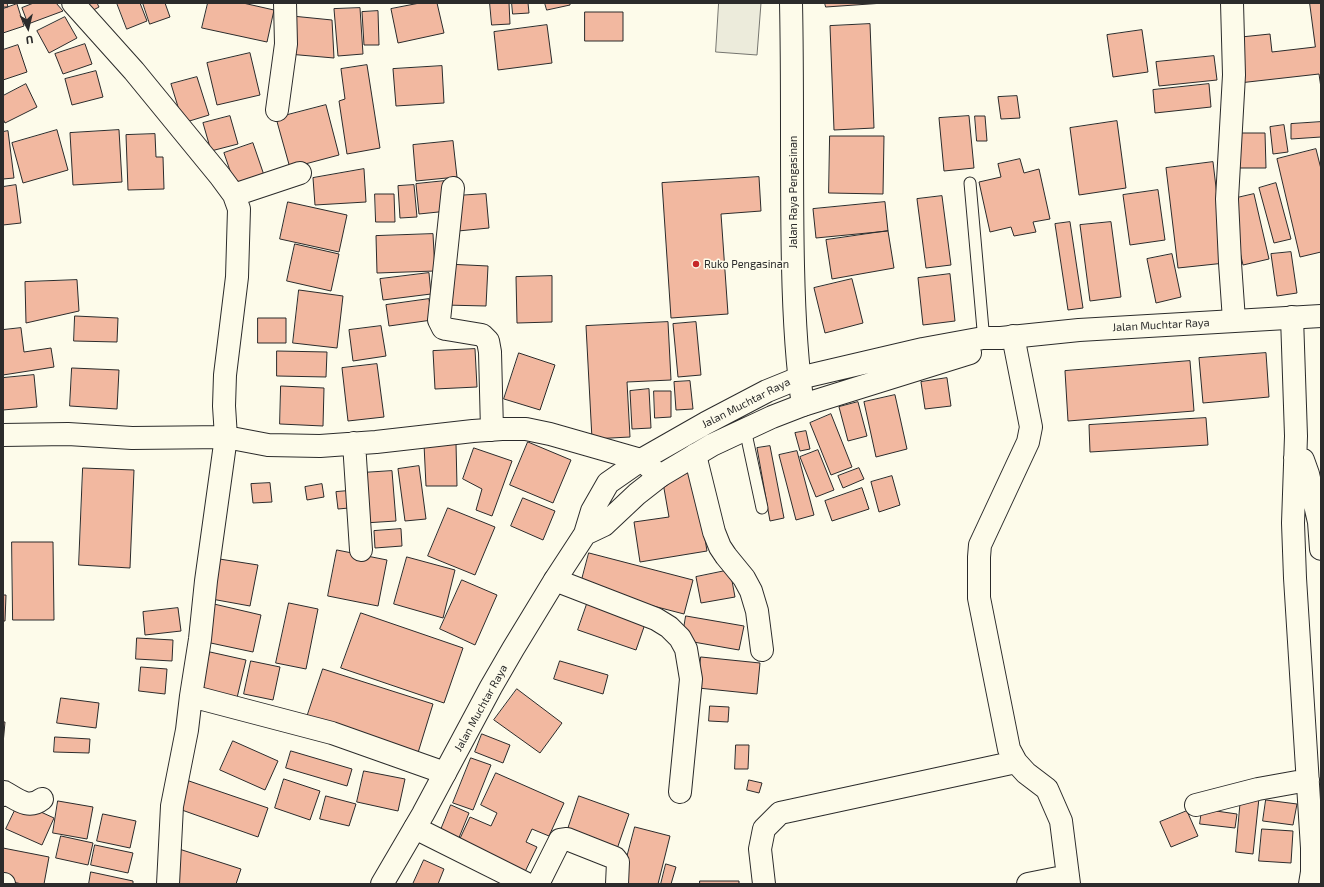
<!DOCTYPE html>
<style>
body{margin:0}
#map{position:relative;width:1324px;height:887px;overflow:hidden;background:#fdfbea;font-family:"Exo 2",sans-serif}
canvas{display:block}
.frame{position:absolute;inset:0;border:4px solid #2b2b2b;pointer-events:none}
.north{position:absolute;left:8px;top:8px;width:40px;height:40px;-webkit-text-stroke:3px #fdfbea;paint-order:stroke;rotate:172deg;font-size:11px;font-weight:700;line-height:16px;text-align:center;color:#2b2b2b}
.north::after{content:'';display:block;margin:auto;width:14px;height:18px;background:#2b2b2b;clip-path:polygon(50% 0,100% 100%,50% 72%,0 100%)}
</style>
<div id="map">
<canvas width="1324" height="887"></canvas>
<div class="frame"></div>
<div class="north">U</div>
</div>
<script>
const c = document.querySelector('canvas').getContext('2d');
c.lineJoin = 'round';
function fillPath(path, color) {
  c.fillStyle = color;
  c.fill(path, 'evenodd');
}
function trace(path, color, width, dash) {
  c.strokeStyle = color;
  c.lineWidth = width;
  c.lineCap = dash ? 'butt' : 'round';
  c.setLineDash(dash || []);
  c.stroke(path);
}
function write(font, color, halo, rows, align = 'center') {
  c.font = font + ' "Exo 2",sans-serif';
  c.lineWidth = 3;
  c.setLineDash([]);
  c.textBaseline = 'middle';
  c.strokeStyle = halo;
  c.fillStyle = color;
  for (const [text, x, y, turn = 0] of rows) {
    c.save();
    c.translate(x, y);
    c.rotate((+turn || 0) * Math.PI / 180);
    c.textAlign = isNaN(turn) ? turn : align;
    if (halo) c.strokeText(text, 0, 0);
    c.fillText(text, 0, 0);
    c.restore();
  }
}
const green = new Path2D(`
 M719,3H761L757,55L716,52Z`);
const building = new Path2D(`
 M3,3H7L8,7H3Z
 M34,3H56L63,11L28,24L22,8Z
 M80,3H97L99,7L86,14Z
 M117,3H140L147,21L127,29Z
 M143,3H165L170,17L150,24Z
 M208,3H243L274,10L267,42L202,28Z
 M420,3H437L444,33L398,43L391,9Z
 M490,3H509L510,24L492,25Z
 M512,3H528L529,13L513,14Z
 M545,3H570V5L547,10Z
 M825,3H884L826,7Z
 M1310,3H1321V88L1319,74L1239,83L1241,37L1270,34L1272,52L1315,47Z
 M17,4L24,26L3,33V9Z
 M360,8L363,54L338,56L334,9Z
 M378,11L379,45H364L362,12Z
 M585,12H623V41H585Z
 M292,16L332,20L334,58L288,54Z
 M65,17L77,38L49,53L37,31Z
 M870,24L874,128L834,130L830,26Z
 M547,25L552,63L498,70L494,32Z
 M1142,30L1148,72L1113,77L1107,35Z
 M85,44L92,64L63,74L55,54Z
 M18,45L27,72L3,80V50Z
 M250,53L260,95L217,105L207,63Z
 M1214,56L1217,80L1159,86L1156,62Z
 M367,65L380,148L347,154L339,101L345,99L341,69Z
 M442,66L444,103L396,106L393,69Z
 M96,71L103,97L72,105L65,79Z
 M197,77L209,115L183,123L171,84Z
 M26,84L37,107L5,123L3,119V96Z
 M1209,84L1211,107L1155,113L1153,90Z
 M1017,96L1020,118L1001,119L998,97Z
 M326,105L339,155L290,168L276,118Z
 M230,116L238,144L211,151L203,123Z
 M969,116L974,168L944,171L939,118Z
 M975,116H985L987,141H977Z
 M1117,121L1126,188L1079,195L1070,128Z
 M1321,122V137L1291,139V124Z
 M1284,125L1288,152L1273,154L1270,127Z
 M57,130L68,170L23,183L12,143Z
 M119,130L122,182L73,185L70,133Z
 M8,131L14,178L3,179V132Z
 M1235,133H1265L1266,168H1235Z
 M155,134L156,157H163L164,189L128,190L126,135Z
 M830,136H884L883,194L829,193Z
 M453,141L457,177L416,181L413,145Z
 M253,143L266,181L237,191L224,153Z
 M1316,149L1321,169V252L1300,257L1277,159Z
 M1020,159L1024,173L1039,169L1050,219L1033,222L1036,232L1014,236L1011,227L990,232L979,182L1001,177L998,164Z
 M1213,162L1225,263L1178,268L1166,168Z
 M364,169L366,202L315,205L313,178Z
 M759,177L761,211L721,214L728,314L671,318L662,183Z
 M445,181L448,211L419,214L416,184Z
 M1276,183L1291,239L1274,243L1259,188Z
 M16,185L21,223L3,225V187Z
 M414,185L417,217L400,218L398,186Z
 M1158,190L1165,240L1130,245L1123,195Z
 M375,194H394L395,222H376Z
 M486,194L489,228L458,231L455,196Z
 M1254,194L1269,259L1243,265L1228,200Z
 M942,196L951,265L926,268L917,199Z
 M288,202L347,215L339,252L280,239Z
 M885,202L888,231L816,238L813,209Z
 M1070,222L1083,308L1068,310L1055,224Z
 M1111,222L1121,297L1090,301L1080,225Z
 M888,231L894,268L832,279L826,240Z
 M433,234L435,271L377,273L376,236Z
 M295,244L339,254L331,291L287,281Z
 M1291,252L1297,293L1277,296L1271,254Z
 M1172,254L1181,297L1156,303L1147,259Z
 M446,264L488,266L486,306L444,305Z
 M429,273L431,294L383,300L380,279Z
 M950,274L955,321L923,325L918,278Z
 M552,276V322L517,323L516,277Z
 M852,279L863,323L825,333L814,288Z
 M77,280L79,311L26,323L25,282Z
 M299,290L343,296L337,348L293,343Z
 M429,299L432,320L389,326L386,305Z
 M75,316L118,318L117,342L74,341Z
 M258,318H286V343H258Z
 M668,322L671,380L627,382L630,437L592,439L586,326Z
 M696,322L701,375L678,377L673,324Z
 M381,326L386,356L353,361L349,330Z
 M21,328L24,352L51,348L54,367L3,375V330Z
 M475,349L477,387L435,389L433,351Z
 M277,351L327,352L326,377L277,376Z
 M519,353L555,365L540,410L504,399Z
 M1266,353L1269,397L1203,403L1199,358Z
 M1190,361L1194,411L1068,421L1065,371Z
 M377,364L384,417L348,421L342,368Z
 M72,368L119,370L117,409L70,406Z
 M34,375L37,407L3,410V378Z
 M947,378L951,406L925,409L921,382Z
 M690,381L693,409L676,410L674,382Z
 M281,386L324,388L323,426L280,424Z
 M649,389L651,428L632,429L630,391Z
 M654,391H671V417L655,418Z
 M895,395L907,449L876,457L864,402Z
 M858,402L867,436L848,441L839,407Z
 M831,414L852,467L831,475L810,423Z
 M1206,418L1208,445L1090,452L1089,425Z
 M806,431L810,449L800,451L795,433Z
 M528,442L571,460L553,503L510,485Z
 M456,443L457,486H426L424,444Z
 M770,446L784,518L770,521L757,448Z
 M474,448L512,461L492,516L476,510L482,489L463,479Z
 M818,450L834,490L816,497L800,457Z
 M797,451L814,515L796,520L779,455Z
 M419,466L426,519L405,521L398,469Z
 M83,468L134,470L130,568L79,565Z
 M859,468L864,479L843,488L838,476Z
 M392,471L396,521L364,523L361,473Z
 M694,471L707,551L640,562L634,522L669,517L662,477Z
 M892,476L900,505L879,512L871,482Z
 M270,483L272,502L253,503L251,484Z
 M322,484L324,497L307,500L305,487Z
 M862,488L869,509L832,521L825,501Z
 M348,491L349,508L338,509L336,492Z
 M523,498L555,511L543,540L511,526Z
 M448,508L495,527L475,575L428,556Z
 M401,529L402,546L375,548L374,531Z
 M12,542H53L54,620H13Z
 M337,550L387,560L378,606L328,596Z
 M589,553L693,580L684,614L580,587Z
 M407,557L455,570L443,618L394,604Z
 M213,558L258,565L250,606L206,598Z
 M730,570L735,597L701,603L696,577Z
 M462,580L497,595L475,645L440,629Z
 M3,595H6L5,621H3Z
 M289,603L318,609L306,669L276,663Z
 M214,604L261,615L253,652L206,642Z
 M587,604L645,624L636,650L578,630Z
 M178,608L181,631L145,635L143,612Z
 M361,613L463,648L444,703L341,668Z
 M686,616L744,626L739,650L682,640Z
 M137,638L173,640L172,661L136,659Z
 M210,652L246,660L236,702L200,694Z
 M701,657L760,663L757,694L698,688Z
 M251,661L280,667L273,700L244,694Z
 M560,661L608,675L603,694L554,679Z
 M141,667L167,669L165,694L139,691Z
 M323,669L433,704L417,756L306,720Z
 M517,689L562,723L540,753L494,720Z
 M61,698L99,703L96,728L57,723Z
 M710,706L729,707L728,722L709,721Z
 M3,722H5L3,744Z
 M482,734L510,745L503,763L475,752Z
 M55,737L90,739L89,753L54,752Z
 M233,741L278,761L265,790L220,770Z
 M736,745H749L748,769H735Z
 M291,751L352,769L347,786L286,768Z
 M471,758L491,765L473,810L453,803Z
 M364,771L405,779L398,811L357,802Z
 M496,773L564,803L549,836L532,829L526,842L537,847L522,878L456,847L470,817L491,826L497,813L481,805Z
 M284,779L320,791L310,820L275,808Z
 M749,780L762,783L759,793L747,790Z
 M189,781L268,808L258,837L179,809Z
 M326,796L356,804L349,826L320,819Z
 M579,796L629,814L616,852L566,835Z
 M1241,797L1259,798L1253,854L1236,852Z
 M1266,800L1297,804L1293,825L1263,821Z
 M58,801L93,807L87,839L53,833Z
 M19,802L54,818L42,845L6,829Z
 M451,805L469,813L456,845L438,837Z
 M1202,809L1237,814L1235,828L1200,824Z
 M1187,811L1198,836L1171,847L1160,822Z
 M103,814L136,821L130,848L97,841Z
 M635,827L670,836L658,884H620Z
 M1262,829L1293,831L1291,863L1259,861Z
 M61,836L93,843L88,865L56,858Z
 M95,845L133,853L128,873L91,865Z
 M3,848L49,857L44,884H22L3,880Z
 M176,848L241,869L236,884H171Z
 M424,860L444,869L438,884H413Z
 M666,864L676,867L671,884H661Z
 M91,872L133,881V884H89Z
 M700,881H739V884H700Z`);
const service = new Path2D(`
 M970,183L984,341
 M745,429L762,508`);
const minor = new Path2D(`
 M73,3L134,71L220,176L234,195L239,209L237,277L225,375L224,406L226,437L206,581L200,639L191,696L187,730L172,806L168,884
 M1232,3L1234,75L1227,199L1230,263L1234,320
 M277,110L286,44L285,3
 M453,188L439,320L443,328L446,329L482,335L488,341L490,352L492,430
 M234,195L300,173
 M1292,317L1296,436L1293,523L1295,578L1312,848V872L1310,884
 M1013,336L1031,427L1028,442L980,545L979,557V598L1009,749L1016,762L1026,773L1047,789L1061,821L1069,884
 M3,435L68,434L132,438L226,437L268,445L320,446L376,442L473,431L502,429H526L550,434L641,460L660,476
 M354,443L361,550
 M695,455L714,532L720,547L726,556L744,578L751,591L757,611L762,650
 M1295,458L1303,460L1308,474L1319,522L1321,549
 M555,580L656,619L669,627L680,638L686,649L691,679L680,792
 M191,696L332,733L445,773
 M3,795L4,792C17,799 28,810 42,799
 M1196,805L1258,789L1308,780
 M415,828L527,884
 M3,884H4
 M538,884L560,840L567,839L615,858L618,862L617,884
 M764,884L760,849L764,829L780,813L1016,762
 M1028,884L1068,876`);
const secondary = new Path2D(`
 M791,3C793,91 791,179 793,266C794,313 796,359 803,405`);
const trunk = new Path2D(`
 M585,534L604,525L637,494L660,476L712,445L772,417L803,405L970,353
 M382,884L423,814L491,687L513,649L555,580L585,534L592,511L608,483L641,460L706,423L767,391L799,378L923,349L983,338H1001L1079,330L1321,316`);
const markers = [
 [696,264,4,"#c62828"]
];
const streetNames = [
 ["Jalan Raya Pengasinan",793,192,-90],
 ["Jalan Muchtar Raya",1161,325,-3],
 ["Jalan Muchtar Raya",746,403,-27],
 ["Jalan Muchtar Raya",481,708,-61]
];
const poiNames = [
 ["Ruko Pengasinan",704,264]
];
fillPath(green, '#ecebdb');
trace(green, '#74746e', 1);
fillPath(building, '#f2b8a0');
trace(building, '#2b2b2b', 1);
trace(service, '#2b2b2b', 13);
trace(minor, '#2b2b2b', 24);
trace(secondary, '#2b2b2b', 24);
trace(trunk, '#2b2b2b', 24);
trace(service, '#fdfbea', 11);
trace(minor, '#fdfbea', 22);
trace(secondary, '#fdfbea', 22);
trace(trunk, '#fdfbea', 22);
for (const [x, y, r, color] of markers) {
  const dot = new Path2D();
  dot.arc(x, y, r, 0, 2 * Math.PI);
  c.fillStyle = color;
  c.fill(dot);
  trace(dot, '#fdfbea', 1.5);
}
write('11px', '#2b2b2b', '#fdfbea', streetNames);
write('11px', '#2b2b2b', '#fdfbea', poiNames, 'left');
</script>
